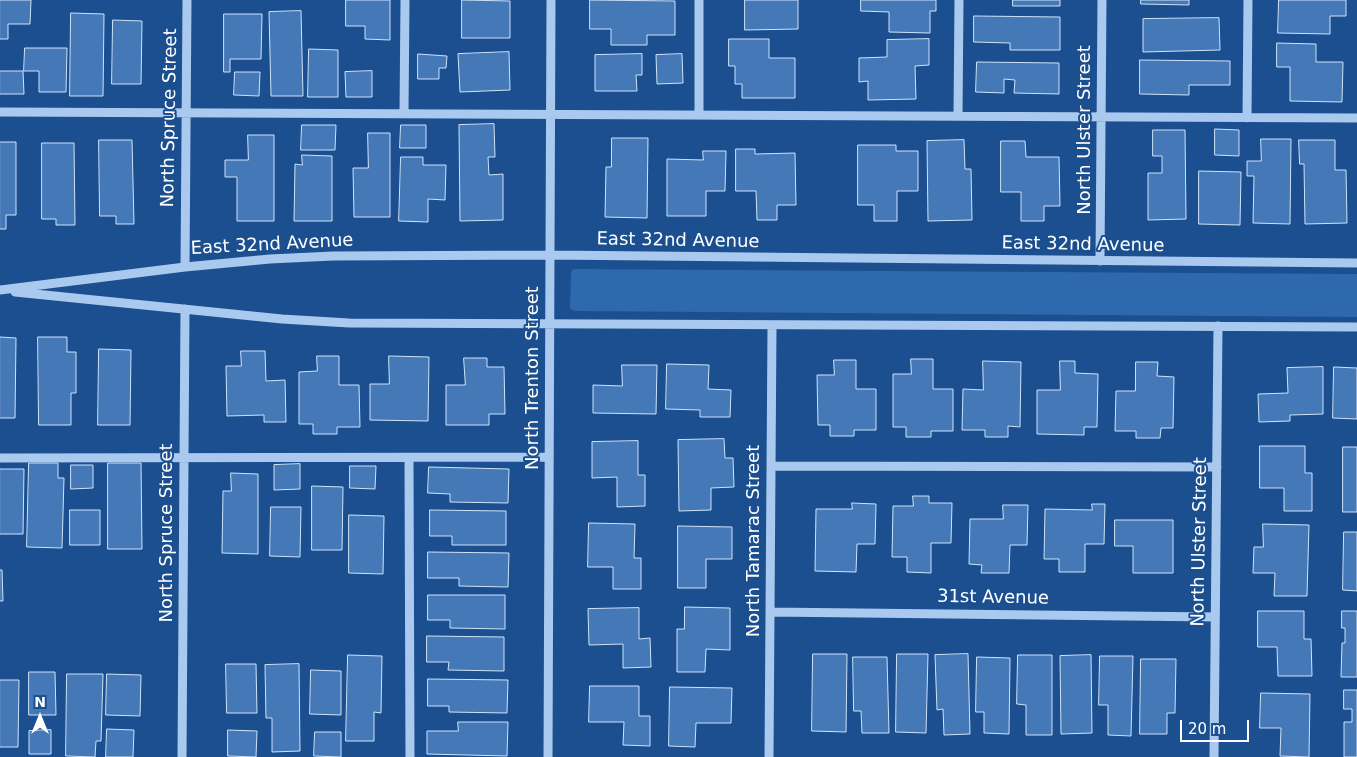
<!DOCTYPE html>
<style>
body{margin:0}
#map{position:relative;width:1357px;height:757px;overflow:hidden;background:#1b4f8f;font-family:"DejaVu Sans",sans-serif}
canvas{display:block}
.north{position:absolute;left:15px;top:692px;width:50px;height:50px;-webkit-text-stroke:4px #1b4f8f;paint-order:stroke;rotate:0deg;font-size:14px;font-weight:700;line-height:20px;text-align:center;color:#fff}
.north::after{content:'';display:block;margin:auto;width:18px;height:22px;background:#fff;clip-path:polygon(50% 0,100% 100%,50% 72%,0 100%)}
.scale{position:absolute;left:1180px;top:720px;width:69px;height:22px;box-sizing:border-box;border:2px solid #fff;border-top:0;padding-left:6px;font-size:15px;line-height:18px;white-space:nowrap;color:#fff;-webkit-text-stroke:4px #1b4f8f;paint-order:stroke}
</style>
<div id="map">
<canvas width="1357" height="757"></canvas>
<div class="north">N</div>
<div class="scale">20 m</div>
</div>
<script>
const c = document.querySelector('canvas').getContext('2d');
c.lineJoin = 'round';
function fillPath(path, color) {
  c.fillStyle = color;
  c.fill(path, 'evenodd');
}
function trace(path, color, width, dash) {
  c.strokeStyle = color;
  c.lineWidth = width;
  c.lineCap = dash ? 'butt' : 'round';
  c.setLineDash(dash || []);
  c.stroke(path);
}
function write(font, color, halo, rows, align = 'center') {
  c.font = font + ' "DejaVu Sans",sans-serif';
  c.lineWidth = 4;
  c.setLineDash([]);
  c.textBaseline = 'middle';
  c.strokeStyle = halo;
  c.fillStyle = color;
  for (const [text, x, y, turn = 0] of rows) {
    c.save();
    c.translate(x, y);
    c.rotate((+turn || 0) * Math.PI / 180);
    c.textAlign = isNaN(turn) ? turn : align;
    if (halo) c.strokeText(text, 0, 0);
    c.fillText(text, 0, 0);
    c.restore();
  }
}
const green = new Path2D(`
 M575,269L1357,274V317L576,311L572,310L570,308L571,273L572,270Z`);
const building = new Path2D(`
 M0,0H31L30,24H8V39H0Z
 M346,0H390V40L365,39V26H346Z
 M462,0L510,1V38H462Z
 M590,0L675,1V35H647V45H611V29H590Z
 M745,0H798V29L745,30Z
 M861,0H936V11H930V33L889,32V12L861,11Z
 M1013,0H1060V6H1013Z
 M1141,0H1189V5L1141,4Z
 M1279,0H1346V16H1330V34L1278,33Z
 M301,11L303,96H271L269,12Z
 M71,13L104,14L103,96H70Z
 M224,14H262L261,59H230V72H224Z
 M974,16L1060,17V50H1010V43L974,42Z
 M1219,18L1220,50L1143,52V19Z
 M113,20L142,21L141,84H112Z
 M729,39H769V58H795V98H742V84H735V66H729Z
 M929,39V65L915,66L916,99L868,100V81L859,82V58L887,57V40Z
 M1277,43L1316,44V62H1343L1342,102L1290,101V67H1277Z
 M25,48H67L66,92H39V71H24Z
 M309,49L338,50V97H308Z
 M509,52L510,90L460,92L458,54Z
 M418,54L447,56L446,68H439V79H418Z
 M642,54V75H636L637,91H595V55Z
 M682,54L683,83L657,84L656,55Z
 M1140,60L1230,61V85H1189V95L1140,94Z
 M977,62L1059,63V94L1014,93L1015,80L1004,79V93L976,92Z
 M0,71H23L24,94H0Z
 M372,71V97H346L345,72Z
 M235,72H260L259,96L234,95Z
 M494,124L495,157H488L489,175L503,174V220L460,221L459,125Z
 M302,125H336L335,150H301Z
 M401,125H426V148H400Z
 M1215,129L1239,130V156L1215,155Z
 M1153,130H1185L1186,219L1148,220V173H1162V156H1153Z
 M368,133H390V217H354L353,168H368Z
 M248,135H274V221H237V177H225V160H248Z
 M612,138H648L647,218L605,217L606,167H611Z
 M1261,139H1291L1290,224L1253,223L1254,176H1247V161H1261Z
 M99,140H132L134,224H116V216H100Z
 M964,140L965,169H971L972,220L928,221L927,141Z
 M1299,140H1335V170H1346L1347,223L1305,224L1304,164H1300Z
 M1001,141H1025L1026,157H1059L1060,206H1044V221H1021V192H1001Z
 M0,142H16V215H6V229H0Z
 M42,143H74L75,225H56V219H42Z
 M858,145H896V151H918V191H897V221H874V205H858Z
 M736,149H755V154L795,153L796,205H777V220H757L756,191H736Z
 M703,151H726L725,191H706V216H667V159L703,160Z
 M302,155L332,156V221H294L295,164L302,165Z
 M401,157H423V165H446L445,200L428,199V222L399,221Z
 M1199,171L1241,172L1240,225L1199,224Z
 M0,337L16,338L15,418H0Z
 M38,337H67V352H76V393H71V425H39Z
 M99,349L131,350L130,425H98Z
 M241,351H265L266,381L285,380L286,422H264V415L227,416L226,366H241Z
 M317,356H339V385H359L360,427H337V434H313V424H299V372L317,371Z
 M389,356L429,357L428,421L370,420V384H389Z
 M464,358H487V367H504L505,414H489V425H446V385H465Z
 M911,359H933V389H953V431H931V437H906V427H893V374H911Z
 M834,360H856V389H876V430H854V436H830V425H818L817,375H834Z
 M983,361L1021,362L1020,427L1008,426V437H985V430H962L963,389L983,390Z
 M1060,361H1075V373L1098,374L1097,427H1084V435L1037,434V390H1060Z
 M1136,362H1158L1157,376L1174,377L1173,428H1161L1160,438H1136V431H1115L1116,391H1135Z
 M667,364L709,365L708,389L731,390L730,417H700V410L666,409Z
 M622,365H657L656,414L593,413V385L622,386Z
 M1323,367V414L1290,415V421L1259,422L1258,394L1288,393L1287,368Z
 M1334,367L1357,368V419L1333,418Z
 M724,439L725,458H733L734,487L711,488V510L679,511L678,440Z
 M638,441V475H645V506L617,507V477L592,478V442Z
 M1260,446H1305V473H1312V511H1284V488H1260Z
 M1343,447H1357V512H1343Z
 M29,463H58V478H64L62,548L27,547Z
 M108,463H141L142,549H108Z
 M300,464V489L274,490V465Z
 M71,465H93V488L71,489Z
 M350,466H376L375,489L350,488Z
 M429,467L509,469L508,503L450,502V494L428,493Z
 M0,469H24L23,534H0Z
 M231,473L258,474V554L222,553L223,491H231Z
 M312,486L343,487L342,550H312Z
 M913,496H929V503H952L951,543H931V573L907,572V557H892L893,506H913Z
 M852,503L876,504L875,544H857L856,572L815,571L816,509H852Z
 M1092,504H1105L1104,544H1085V572H1059V559H1044L1045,509L1092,510Z
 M1003,505H1028L1027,545H1010L1009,573H981L982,565L969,564L970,519H1003Z
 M271,507H301L300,557L270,556Z
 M70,510H100V545H70Z
 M430,510L506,511V545H452V536H430Z
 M349,515L384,516L383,574L349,573Z
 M1115,520H1173V573H1133V546H1115Z
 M589,523L635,524L634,558H641V589H613V567H588Z
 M1263,524L1309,525L1307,596H1274L1275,573H1253L1254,547H1263Z
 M678,526L732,527V559H706V588H678Z
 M1344,532H1357V591L1343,590Z
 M428,552L509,553L508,587L459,586V578H428Z
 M0,570H2L3,601H0Z
 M428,595H505V629L450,628V620H428Z
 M685,607L730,608V650L706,649L705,672H677V629H684Z
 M639,608V639L650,638L651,667L623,668V644L589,645L588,609Z
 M1258,611H1304V639H1311L1312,676H1278L1277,647H1258Z
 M1342,611H1357V677H1341L1342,643H1345V628H1342Z
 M427,636L504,637V671L448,670L449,662H427Z
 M813,654H847L846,732L812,731Z
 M897,654H928L926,733L896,732Z
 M968,654L970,734L944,735L943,709L937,710L935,655Z
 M348,655L382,656L381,713L374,712V741H346Z
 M1018,655H1052V735H1026V705L1017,704Z
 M1091,655L1092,733L1061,734L1060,656Z
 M1100,656H1133L1131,736L1108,735V705H1099Z
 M853,657H887L889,733H862L861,711H854Z
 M977,657L1010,658L1009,734L984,733V712H976Z
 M1141,659H1176L1175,713H1167V734H1140Z
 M226,664H256L257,713H227Z
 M299,664L300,751L272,752V718H266L265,665Z
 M311,670L341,671V715L310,714Z
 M29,672H55L56,715H29Z
 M67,674H103L101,741H96L95,757L66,756Z
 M107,674L141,675L140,716L106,715Z
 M428,679L508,680L507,713L449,712V706H428Z
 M0,680H19L18,747H0Z
 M590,686H639V716H650V746L623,745L624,722H589Z
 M670,687L732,688L731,723H696L695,747L669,746Z
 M1344,690H1357V757H1344V722H1352V709H1344Z
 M1261,693L1310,694L1309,757L1280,756L1281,728H1260Z
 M458,722H508L507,756L427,754V731H458Z
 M107,729L134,730L133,757H106Z
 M51,730V754H29V731Z
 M228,730L257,731L256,757L228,756Z
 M315,732H341V757L314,756Z`);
const minor = new Path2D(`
 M0,112L1357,118
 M404,113L405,0
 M699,115V0
 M958,116L959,0
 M1247,118L1248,0
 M1100,261L1102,0
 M185,267L187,0
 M0,290L185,267L270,259L333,256L550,255L1357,263
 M15,292L282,319L349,323L1357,327
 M0,458L549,457
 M409,458L410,757
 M771,466L1217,467
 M770,612L1215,617
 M182,757L185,309
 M548,757L551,0
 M769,757L772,326
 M1214,757L1218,326`);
const streetNames = [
 ["North Spruce Street",170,118,-89],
 ["North Ulster Street",1085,130,-90],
 ["East 32nd Avenue",678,241,1],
 ["East 32nd Avenue",272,245,-3],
 ["East 32nd Avenue",1083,245,1],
 ["North Trenton Street",533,378,-90],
 ["North Spruce Street",167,533,-90],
 ["North Tamarac Street",754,541,-90],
 ["North Ulster Street",1200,542,-89],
 ["31st Avenue",993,598,1]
];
fillPath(green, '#2e69ad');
fillPath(building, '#4478b7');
trace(building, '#cfe3fa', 1);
trace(minor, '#a9c9ee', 9);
write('18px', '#fff', '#1b4f8f', streetNames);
</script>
